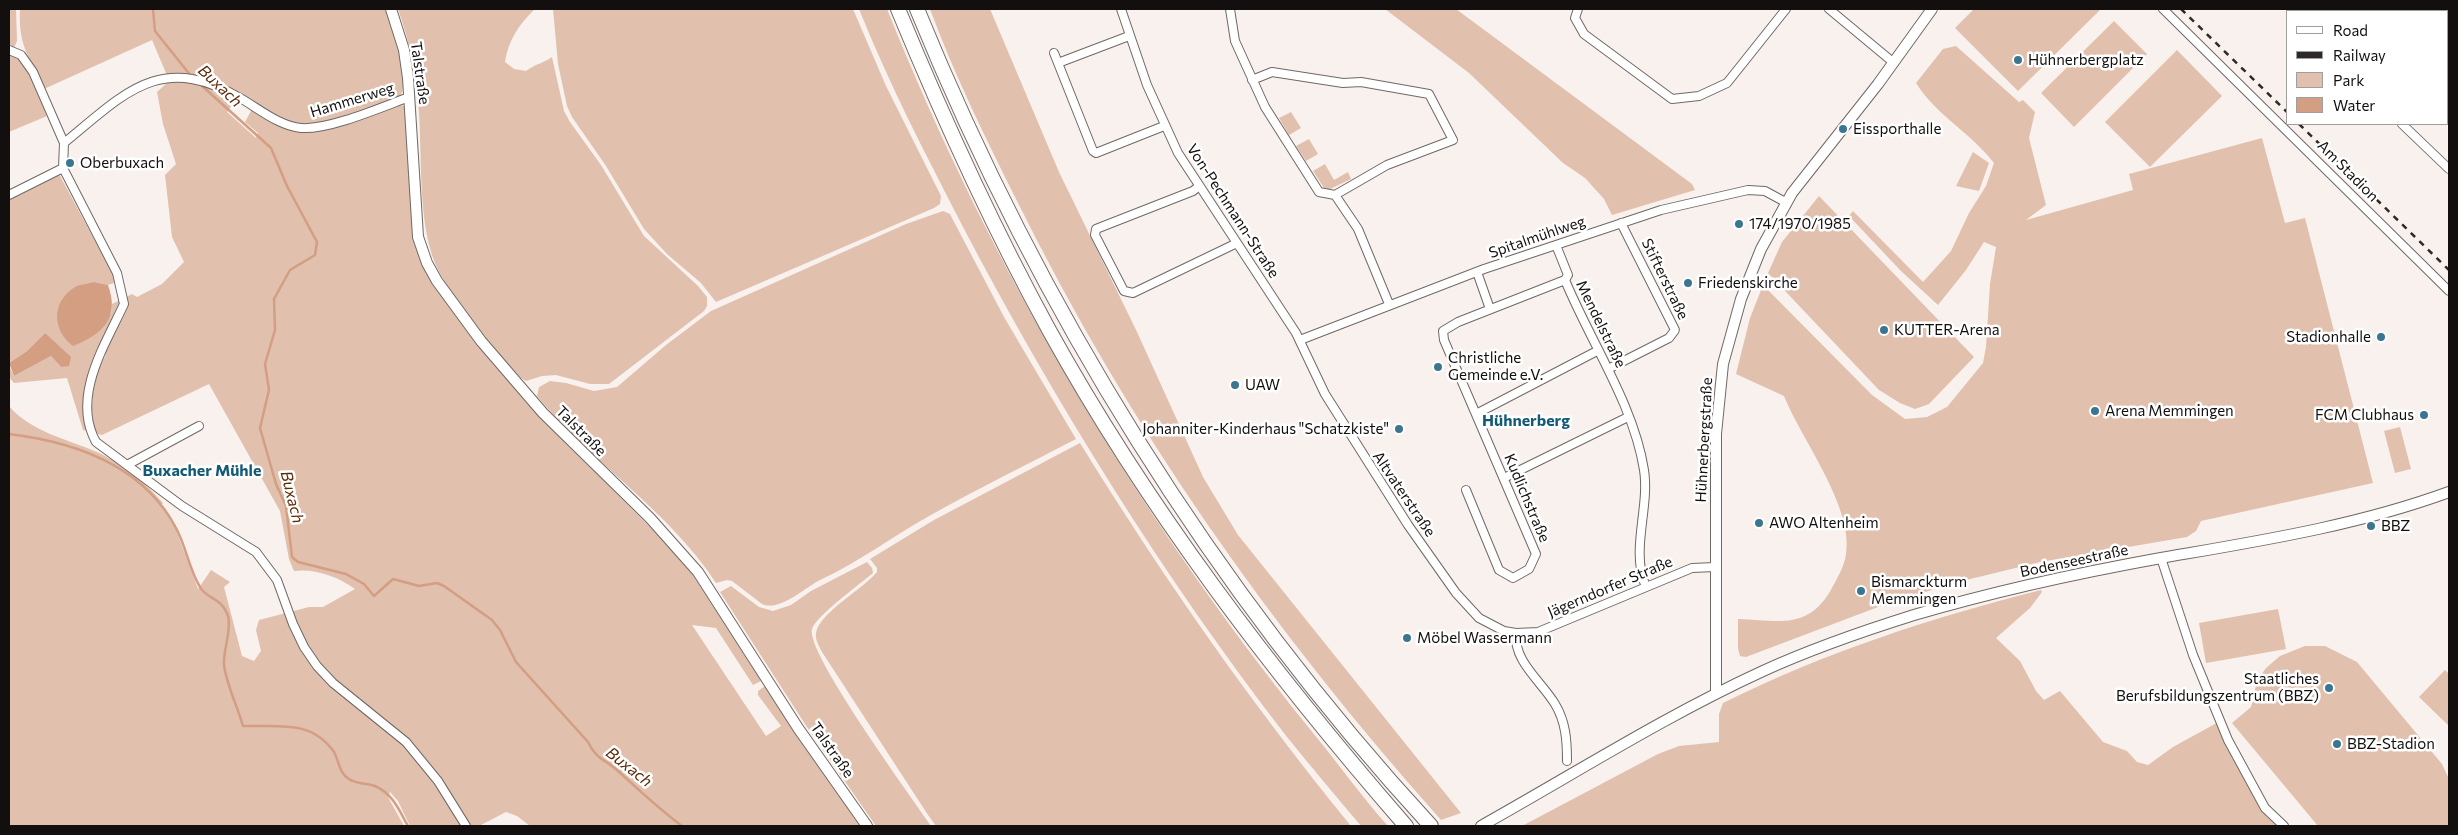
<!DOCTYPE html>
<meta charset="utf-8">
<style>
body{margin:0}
#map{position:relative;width:2458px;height:835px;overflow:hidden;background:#f9f1ed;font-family:Commissioner,sans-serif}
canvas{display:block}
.frame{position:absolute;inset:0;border:10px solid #120f0e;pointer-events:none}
.legend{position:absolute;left:2286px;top:10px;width:162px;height:115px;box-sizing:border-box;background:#fff;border:1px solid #a09f9f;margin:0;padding:6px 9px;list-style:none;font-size:15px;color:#120f0e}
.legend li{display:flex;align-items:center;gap:10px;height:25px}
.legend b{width:25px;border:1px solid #a09f9f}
</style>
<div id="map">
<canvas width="2458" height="835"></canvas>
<div class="frame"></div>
<ul class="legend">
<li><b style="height:6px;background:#fff"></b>Road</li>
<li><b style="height:6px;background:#2d2928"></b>Railway</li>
<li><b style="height:14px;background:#e1c0ae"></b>Park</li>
<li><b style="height:14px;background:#d39e82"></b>Water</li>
</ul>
</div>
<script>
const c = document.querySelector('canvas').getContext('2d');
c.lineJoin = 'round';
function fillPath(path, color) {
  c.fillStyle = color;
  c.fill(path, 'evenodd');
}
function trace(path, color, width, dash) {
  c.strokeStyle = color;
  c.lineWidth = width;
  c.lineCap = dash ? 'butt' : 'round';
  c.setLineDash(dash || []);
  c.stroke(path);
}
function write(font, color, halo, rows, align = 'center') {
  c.font = font + ' Commissioner,sans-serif';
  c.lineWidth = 5;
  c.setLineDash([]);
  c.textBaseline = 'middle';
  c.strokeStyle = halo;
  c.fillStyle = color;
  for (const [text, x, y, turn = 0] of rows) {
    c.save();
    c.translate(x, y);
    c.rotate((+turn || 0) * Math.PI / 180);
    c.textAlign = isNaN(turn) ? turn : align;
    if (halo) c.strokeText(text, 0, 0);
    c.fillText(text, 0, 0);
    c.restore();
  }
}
const green = new Path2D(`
 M9,9H16L17,41L14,48L9,47Z
 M20,9H387C392,24 411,84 400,96L325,122L305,125L286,120L225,85L209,81L232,105L227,112L256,138L258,133L245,122L251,111L254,110L289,130L298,131L398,105L405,106L411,188L429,275L438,291L479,347L528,404L661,538L691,572L761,681L753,685L716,628L692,625L766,736L781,726L758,695V691L765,686L860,826H530L517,816L506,812L479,826H469L435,772L410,741L315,667C339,698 374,716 402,742C428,765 445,798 463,826H410L398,801L390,792L388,797L404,826H9V406C31,432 67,439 97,452C121,463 145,482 163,503L161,505L175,527L198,589L211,570L230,582L224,587L242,656L254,661L261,651L256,630L259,620L309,607H323L355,589C339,577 315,568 294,571L289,559L280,511L209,384L102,435L94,433C90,405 92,380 106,355L96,356C83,383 82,401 87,431L83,430L67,378L14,383L9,377V366L14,376L51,356L61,367L45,333L27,351L9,363V200L59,174L117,282L108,285L94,282L111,315L112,304L132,294L137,297L162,284L184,262L172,237L165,175L176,164L163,124L157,92L167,83L166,73L152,40L44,89C30,56 18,48 20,9Z
 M398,9H535C519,24 508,41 505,62L514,69L526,71C535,64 544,63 552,57L564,111L570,122L601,165L644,236L698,286L707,297V306L704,311L609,384H590L556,375L542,376L526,381L521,378C491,345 453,304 435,263C418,222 422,157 419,113C417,77 410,43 398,9Z
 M553,9H853L886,86L941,196L940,204L934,208L716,302L701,283L667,254L644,229L606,166L572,117L567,106L558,64Z
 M859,9H887C991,269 1134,510 1309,728C1336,760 1360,795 1388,826H1361C1336,796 1311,767 1287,737C1164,578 1056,404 963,227C926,155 889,84 859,9Z
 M930,9H990L1059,172L1137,332L1203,477L1238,535L1461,813L1441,820C1271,629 1129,428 1016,199C985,137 954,74 930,9Z
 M1385,9H1456L1692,184L1695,190L1612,215L1604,199L1585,178L1563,163L1469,73Z
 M1974,9H2101L2018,91L1955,28Z
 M2114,21L2147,54L2074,127L2041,93Z
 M1956,46L2019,102L2023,100L2035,112L2029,138L2046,205L2026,220L2133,190L2129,174L2262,138L2285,223L2305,218L2373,483L2201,521L2196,531L2187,537L2040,562L1958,582L1886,604L1746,657L1740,656L1738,649V619C1781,621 1810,630 1833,586C1838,577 1845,564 1846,554C1854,507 1801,439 1784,396L1736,374L1750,318L1763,285L1872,395L1905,419L1927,417L1947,407L1983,363L1986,347L1990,284L1996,247L1984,242L1966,270L1938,305L1901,271L1849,216L1853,211L1923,282L1951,251L1969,213L1986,186L1994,163C1970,132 1937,116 1916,83L1943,49Z
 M2177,50L2222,96L2150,167L2105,122Z
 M9,53C25,61 31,76 39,91L37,92L47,116L9,132Z
 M1291,112L1301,128L1289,135L1279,118Z
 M1309,139L1318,154L1306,161L1296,146Z
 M1973,152L1989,163L1979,191L1956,186Z
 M1325,164L1334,180L1348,172L1351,179L1326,191L1313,171Z
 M1819,196L1974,357L1929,404L1915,409L1900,403L1879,390L1768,273L1782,242Z
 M943,211L950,214L952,218L1004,317L1076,439C1028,464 979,488 931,515C893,536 859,562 820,580C804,588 780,612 762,604L732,581L727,580L716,583C669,510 591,463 537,396L539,387L550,381L566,383L594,391L617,387L666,345L711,311L906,224Z
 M2400,427L2411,469L2395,473L2384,431Z
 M1080,443C1162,576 1252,705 1351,826H936L928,815L822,652C819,646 815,640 816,633C819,613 863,589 877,572V568L870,559L934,520Z
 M867,562L872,568L873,573C860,584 816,616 812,629C805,652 913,799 931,826H876L805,724L720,592L731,586L759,607L773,611L791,605L811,591Z
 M2041,590L2042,592L2030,608L1996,638L2020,661L2036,691L2044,700L2060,691L2103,742L2127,751L2137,762L2148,765L2173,747L2222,720L2230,740L2268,806L2288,826H1522L1658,754L1679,746L1719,742V714L1723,703C1825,652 1931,618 2041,590Z
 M2278,609L2286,649L2206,663L2199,623Z
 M2305,646H2325L2357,662L2442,764L2449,779V826H2318L2232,723L2251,707L2257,681L2266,668L2280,656Z
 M2445,670L2449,674V726L2419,697Z`);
const water = new Path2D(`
 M94,282L108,285C120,318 103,334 73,346C52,330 51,302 75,287C80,284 88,284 94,282Z
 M45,333L71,357L69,366L61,367L51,356L14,376L9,363L27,351Z`);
const stream = new Path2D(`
 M153,9L155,31L191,76
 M201,85L271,148L287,186L317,242L315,255L290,270L274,299L275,330L265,364L269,390L260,428L276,484L286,506L292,557L298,562L346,574L364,584L374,596L393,579L419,586L437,583L444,586L492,620L500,630L516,662L588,742C596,759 604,759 617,770C639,790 659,809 682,826
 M9,434C75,442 143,465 176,528C186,546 189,569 200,587C207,600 221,596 228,616C232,630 223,649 224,665C226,683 238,708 243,726C277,727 311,719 334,752C339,761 339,773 349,779C355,784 367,783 375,786C393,794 399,810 408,826`);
const street = new Path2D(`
 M1121,9L1147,85L1178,153L1296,333L1325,394L1408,525L1456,593L1479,618L1504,631L1516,633L1538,632L1692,568L1715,567
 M1230,9L1235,41L1265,107L1319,192L1335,195L1358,229L1389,304
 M1578,9L1575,18L1584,34L1672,99L1699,96L1727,83L1786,9
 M1829,9L1894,63
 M2163,9L2449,291
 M2362,9H2391
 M9,50L21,55L33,72L64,143L63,168L117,273L124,304C105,345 71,397 96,442L182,506L256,552L277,580L293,624L304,647L317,666L333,683L406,742L438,781L466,826
 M1054,53L1058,63L1129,36
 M1058,63L1093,151L1096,153L1164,126
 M1252,80L1272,72L1343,83L1361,82L1429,94L1453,140L1387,165L1335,195
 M2402,124L2449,169
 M64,143C124,94 160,51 240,98C258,108 279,126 301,128C329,130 382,107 409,97
 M1198,187L1193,191L1096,229L1095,235L1124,291L1133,293L1237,243
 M9,195L63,168
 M1556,245L1568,275L1565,280C1590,341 1634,405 1644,470C1650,508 1630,550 1646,587
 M1477,272L1490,309
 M1300,340L1484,269L1661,210L1748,190L1765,191L1787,203
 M1608,369L1669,338L1675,330L1621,223
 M1476,414L1597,351
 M127,465L199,426
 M1504,478L1628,417
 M1466,490L1499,570L1513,578L1529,569L1536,554L1444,340L1443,331L1458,322L1565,280
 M2161,558L2193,655L2228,740L2265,808L2284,826
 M1516,633C1513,661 1542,682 1555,704C1566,722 1567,741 1567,761`);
const secondary = new Path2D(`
 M391,9L404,50L408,78L418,237L427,263L437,281L481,341L543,413L650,518L698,572L798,728L867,826
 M1716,694V434L1723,364L1741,299L1761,249L1792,193L1878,84L1932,9
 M1481,826C1574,774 1665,716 1763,671C1811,649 1863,631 1914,615C1995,591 2078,573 2161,558C2259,541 2356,526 2449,492`);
const highway = new Path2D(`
 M898,9C943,118 992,226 1049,330C1148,509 1272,672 1406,826
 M917,9C1039,308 1212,588 1431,826`);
const rail = new Path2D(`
 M2181,9L2287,112
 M2299,124L2449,270`);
const markers = [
 [2018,60,5,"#3c758f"],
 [1843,129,5,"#3c758f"],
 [70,163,5,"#3c758f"],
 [1739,224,5,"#3c758f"],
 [1688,283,5,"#3c758f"],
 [1884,330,5,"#3c758f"],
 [2381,337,5,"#3c758f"],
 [1438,367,5,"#3c758f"],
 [1235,385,5,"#3c758f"],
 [2095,411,5,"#3c758f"],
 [2424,415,5,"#3c758f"],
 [1399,429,5,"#3c758f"],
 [1759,523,5,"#3c758f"],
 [2371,526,5,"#3c758f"],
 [1861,591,5,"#3c758f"],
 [1407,638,5,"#3c758f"],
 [2329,688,5,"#3c758f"],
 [2337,744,5,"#3c758f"]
];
const poiNames = [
 ["Hühnerbergplatz",2028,60],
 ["Eissporthalle",1853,129],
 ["Oberbuxach",80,163],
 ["174/1970/1985",1749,224],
 ["Friedenskirche",1698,283],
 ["KUTTER-Arena",1894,330],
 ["Stadionhalle",2371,337,"right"],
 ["Christliche",1448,358],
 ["Gemeinde e.V.",1448,375],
 ["UAW",1245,385],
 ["Arena Memmingen",2105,411],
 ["FCM Clubhaus",2414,415,"right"],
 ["Johanniter-Kinderhaus \"Schatzkiste\"",1389,429,"right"],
 ["AWO Altenheim",1769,523],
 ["BBZ",2381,526],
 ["Bismarckturm",1871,582],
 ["Memmingen",1871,599],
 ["Möbel Wassermann",1417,638],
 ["Staatliches",2319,679,"right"],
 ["Berufsbildungszentrum (BBZ)",2319,696,"right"],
 ["BBZ-Stadion",2347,744]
];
const streetNames = [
 ["Talstraße",420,73,82],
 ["Hammerweg",352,100,-17],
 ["Am Stadion",2348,171,45],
 ["Von-Pechmann-Straße",1233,211,57],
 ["Spitalmühlweg",1537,237,-19],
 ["Stifterstraße",1665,279,64],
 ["Mendelstraße",1601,324,64],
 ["Talstraße",581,431,45],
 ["Hühnerbergstraße",1704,440,-87],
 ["Altvaterstraße",1404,494,56],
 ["Kudlichstraße",1527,498,67],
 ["Bodenseestraße",2074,561,-12],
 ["Jägerndorfer Straße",1610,587,-23],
 ["Talstraße",832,750,55]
];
const waterNames = [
 ["Buxach",220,86,43],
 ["Buxach",292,497,76],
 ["Buxach",629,767,38]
];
const neighbourhoodNames = [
 ["Hühnerberg",1526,421],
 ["Buxacher Mühle",202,471]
];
fillPath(green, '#e1c0ae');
fillPath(water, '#d39e82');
trace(stream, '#d39e82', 2.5);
trace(street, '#6f6965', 10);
trace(secondary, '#6f6965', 12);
trace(highway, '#6f6965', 16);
trace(street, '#fff', 8);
trace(secondary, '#fff', 10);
trace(highway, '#fff', 14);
trace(rail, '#2d2928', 2.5, [6, 6]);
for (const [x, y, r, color] of markers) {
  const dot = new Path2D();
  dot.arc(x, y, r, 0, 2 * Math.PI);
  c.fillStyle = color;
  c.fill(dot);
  trace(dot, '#fff', 2);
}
write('15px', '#120f0e', '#fff', poiNames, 'left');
write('15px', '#120f0e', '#fff', streetNames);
write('italic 16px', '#5d2c0b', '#fff', waterNames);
write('bold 16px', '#135a76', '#fff', neighbourhoodNames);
</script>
